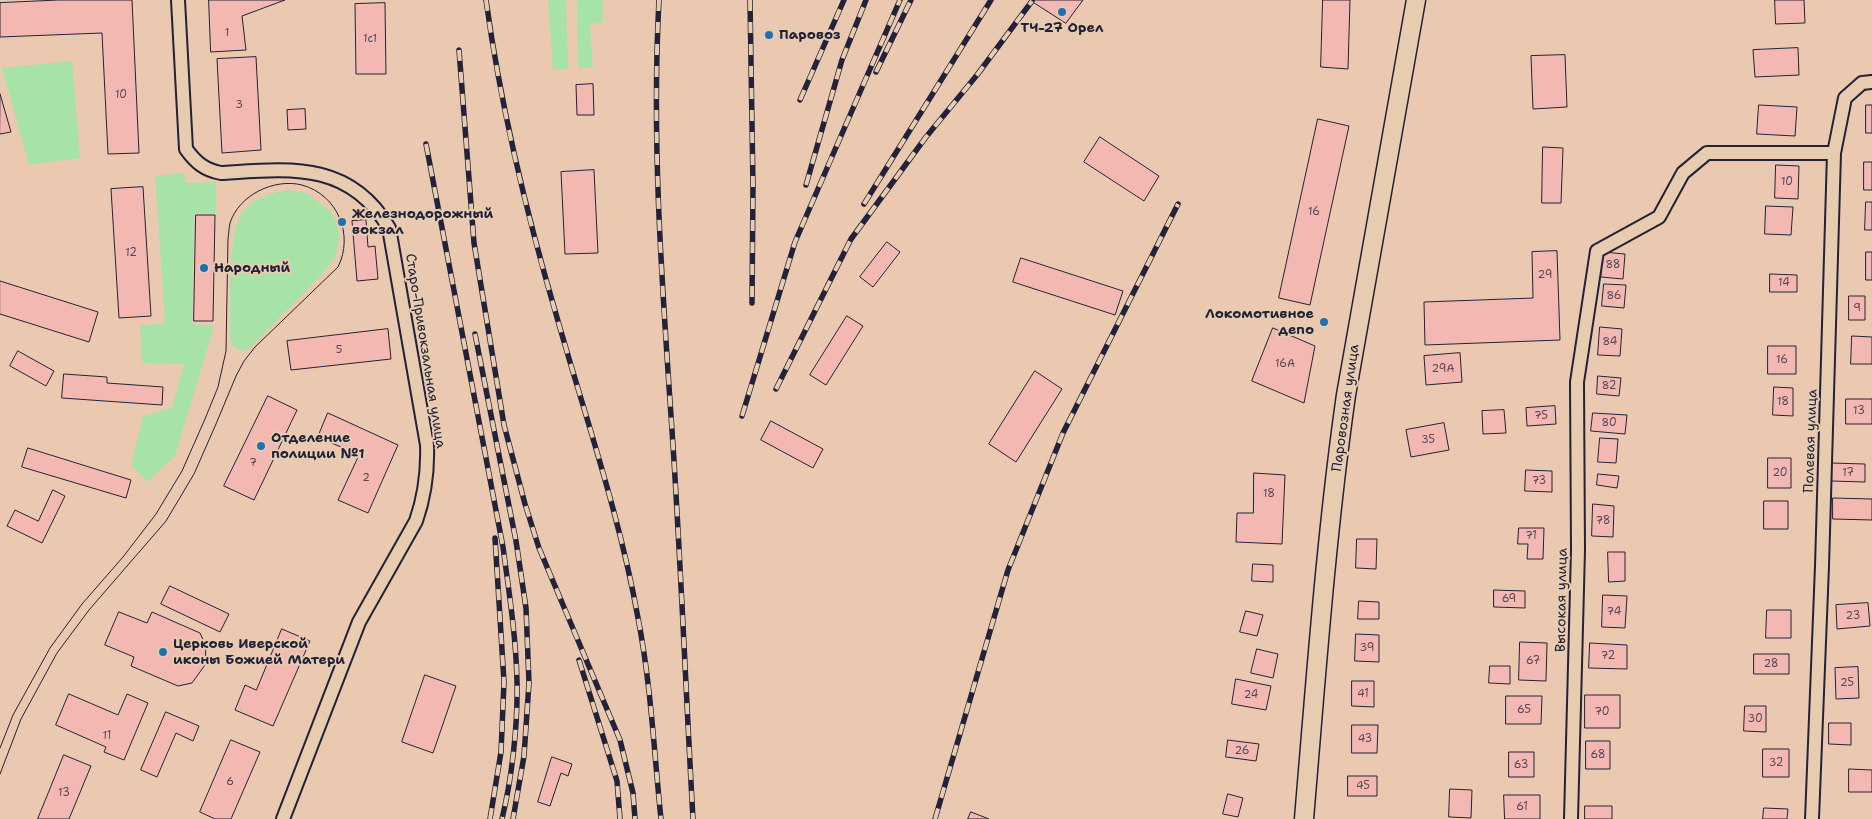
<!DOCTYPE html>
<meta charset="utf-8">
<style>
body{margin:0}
canvas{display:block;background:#eac9b0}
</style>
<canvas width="1872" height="819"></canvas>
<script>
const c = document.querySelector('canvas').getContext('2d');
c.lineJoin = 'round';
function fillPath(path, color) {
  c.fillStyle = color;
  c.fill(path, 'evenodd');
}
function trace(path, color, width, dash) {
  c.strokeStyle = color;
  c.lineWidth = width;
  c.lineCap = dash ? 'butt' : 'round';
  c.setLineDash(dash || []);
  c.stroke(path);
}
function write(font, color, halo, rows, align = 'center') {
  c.font = font + ' "Shantell Sans",sans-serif';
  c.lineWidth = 4;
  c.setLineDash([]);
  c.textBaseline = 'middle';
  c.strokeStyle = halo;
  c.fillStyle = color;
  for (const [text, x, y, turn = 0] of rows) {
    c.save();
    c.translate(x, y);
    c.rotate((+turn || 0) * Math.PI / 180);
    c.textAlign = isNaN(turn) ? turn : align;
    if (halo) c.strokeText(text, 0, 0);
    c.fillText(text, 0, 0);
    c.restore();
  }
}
const green = new Path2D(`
 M548,0H566L568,69H553Z
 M577,0H603V22L590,24L593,68H578Z
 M72,61L80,158L29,165L2,68Z
 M184,173L185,183L216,182V213H194L192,324L214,326L175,456L147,482L131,464L143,416L172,408L184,364L142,363L140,326L165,323L155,176Z
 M289,190L308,194L330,211L337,222L339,239L336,256L325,271L250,348L241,351L232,346L230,337C231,308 226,230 244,210C256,197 273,193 289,190Z`);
const building = new Path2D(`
 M59,0H132L139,153L108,154L102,33L0,37V3Z
 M209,0H285L242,16L246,50L211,52Z
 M1030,0H1083L1066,23Z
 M1323,0H1350L1348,69L1321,67Z
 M1775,0H1804L1805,23L1776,24Z
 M385,3L386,74H356L355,4Z
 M1798,48L1799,75L1755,77L1753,50Z
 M1565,55L1567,107L1533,109L1531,56Z
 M256,57L261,150L222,153L217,59Z
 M593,84L594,115H577L576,85Z
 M0,94L11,132L0,134Z
 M1759,105L1797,107L1795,136L1757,134Z
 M1866,105H1872V133H1866Z
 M305,109L306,129L288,130L287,110Z
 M1318,119L1349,126L1310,305L1279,298Z
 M1100,137L1159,176L1144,201L1084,162Z
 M1543,147L1563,148L1561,203H1542Z
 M1864,162H1872V190H1864Z
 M1776,165L1799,166L1798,199L1775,198Z
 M594,170L598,253L565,254L561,172Z
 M143,187L151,316L119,318L111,189Z
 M1866,202H1872V230H1865Z
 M1766,206L1793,207L1791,235L1765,234Z
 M196,215H215L213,321H194Z
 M366,220L368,247L375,246L378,279L357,281L352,221Z
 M887,242L900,252L873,287L860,277Z
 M1557,251L1560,340L1425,345L1424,302L1533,298L1532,252Z
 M1603,252L1625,254L1623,279L1601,277Z
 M1866,252H1872V280H1866Z
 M1021,258L1123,291L1115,315L1013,282Z
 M1770,274L1797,275V292H1770Z
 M0,281L98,312L89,342L0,314Z
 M1604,284L1626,285L1624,308L1602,306Z
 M1849,296H1865V320H1849Z
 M847,316L863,326L826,385L810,375Z
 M1600,327L1622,329L1620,356L1598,355Z
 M1273,328L1315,346L1304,403L1252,381Z
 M388,329L391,359L291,370L287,341Z
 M1852,336L1872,337V364H1851Z
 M1768,346H1796V374H1768Z
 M18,351L54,371L46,386L10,366Z
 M1460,353L1462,382L1426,385L1424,356Z
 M1035,371L1062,389L1016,462L989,444Z
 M64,374L107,377V383L163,387L162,405L62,398Z
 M1598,376L1621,378L1619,396L1597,394Z
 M1774,387L1793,388V416L1773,415Z
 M268,396L297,410L254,500L224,486Z
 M1846,399H1872V424H1846Z
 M1555,406L1556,424L1527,426L1526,408Z
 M1504,410L1506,433L1483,434L1482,411Z
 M328,413L398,445L368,513L338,500L359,455L318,437Z
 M1593,413L1627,415L1625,434L1591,431Z
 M771,421L823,449L813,468L761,440Z
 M1444,423L1449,450L1411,457L1406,430Z
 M1600,438L1618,439L1616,463L1598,462Z
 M28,448L131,480L126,498L22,467Z
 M1768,458H1791V488H1768Z
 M1831,463L1865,464V482L1831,481Z
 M1526,470L1552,471V492L1525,491Z
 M1254,473L1285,475L1282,544L1236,542L1237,513H1253Z
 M1598,474L1619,476L1617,488L1597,485Z
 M53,490L65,496L42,543L7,526L15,510L38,521Z
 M1833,498L1872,499V520L1833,519Z
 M1764,501H1788V529H1764Z
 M1593,504L1614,506L1613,537L1592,536Z
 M1519,528H1544L1543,559H1527L1528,544H1518Z
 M1357,539H1377L1376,569L1356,568Z
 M1608,552H1625V581L1609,582Z
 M1253,564L1273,565V582L1252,581Z
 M170,586L229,614L220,632L161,604Z
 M1494,590L1525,591V608L1494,607Z
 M1603,595L1627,596L1625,628L1602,627Z
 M1359,601L1379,602V619H1358Z
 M1868,603L1870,626L1837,629L1836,605Z
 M1767,610H1791V638H1766Z
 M1246,611L1263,615L1257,636L1240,632Z
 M119,612L147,623L152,612L200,633L206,646L205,665L192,683L178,686L131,666L134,657L105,645Z
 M282,629L310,641L273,726L235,710L245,685L256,690Z
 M1356,634L1379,635V662L1355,661Z
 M1520,642L1547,643L1546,681L1519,680Z
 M1590,643L1627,645V669L1589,668Z
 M1257,649L1278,654L1273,678L1251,673Z
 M1754,654H1789V674H1754Z
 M1490,666H1510V684L1489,683Z
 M1858,667L1859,698L1836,699L1835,668Z
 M425,675L456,686L433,753L402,742Z
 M1236,679L1271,686L1266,710L1232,704Z
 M1352,681H1374V707L1352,706Z
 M69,694L118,715L127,694L148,703L124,760L104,752L106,747L56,725Z
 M1585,695H1620V728H1585Z
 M1506,696H1542L1541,724H1506Z
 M1745,706H1766V732L1744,731Z
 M166,712L199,726L193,741L176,733L157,777L141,770Z
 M1829,723H1851V745L1829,744Z
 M1352,725H1378L1377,753H1352Z
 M231,740L260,752L231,819H215L200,812Z
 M1228,740L1259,744L1256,761L1226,757Z
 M1586,741H1610V769H1586Z
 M1763,749H1789V777H1763Z
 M1509,752H1534V777H1509Z
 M64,755L91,766L69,819H38Z
 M552,757L572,764L568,776L561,773L550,806L538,802Z
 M1849,769L1872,770V792H1849Z
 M1348,776H1377V796H1348Z
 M1450,789L1472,790L1471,818L1449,817Z
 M1228,794L1243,798L1238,817L1223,814Z
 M1504,795H1540V819H1505Z
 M1585,806H1612V819H1585Z
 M1764,808L1788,809L1787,819H1763Z
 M971,812L989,819H968Z`);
const minor = new Path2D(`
 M178,0L186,149C196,163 205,170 221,173C288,169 349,160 389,228L427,445C428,472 425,495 416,521L359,622L283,819
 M1571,819L1578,550L1577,382L1597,251L1659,217L1683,173L1707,153H1834
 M1812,819L1822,566L1834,153L1845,98L1862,83L1872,82`);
const secondary = new Path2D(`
 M1304,819C1316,677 1326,536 1346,395L1416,0`);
const tram = new Path2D(`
 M0,748L13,715L50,648L82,604L123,557L156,514L182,471L205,419L218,387L226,351L228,238C229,233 229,227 230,223C239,195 274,178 302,185C338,195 354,235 338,267L255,347L244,361L236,376L216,424L194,474L166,521L89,610L57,653L21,719L0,774`);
const rail = new Path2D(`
 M486,0C501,109 527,216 558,321C586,419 620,517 638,618C651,684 654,752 661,819
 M659,0C651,148 663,296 673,445C681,569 686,694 693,819
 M750,0L753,186L752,303
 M459,50L474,243L504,425L525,504L539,548L620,740L633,793L635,819
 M876,72L911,0
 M800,100L844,0
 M426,144L503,547C509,592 516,636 517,681C518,724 512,778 502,819
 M806,185L842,60L866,0
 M864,204L991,0
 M475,334L516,541L526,608L529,683L524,756L513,819
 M776,389L851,239L926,137L977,75L1032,1
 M742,416L795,242L900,0
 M579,660L617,781L620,819
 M490,819L501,752L504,682L495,538
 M935,819L1008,570L1063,433L1178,204`);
const markers = [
 [1062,12,5,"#1f6fb2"],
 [769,35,5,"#1f6fb2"],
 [342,222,5,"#1f6fb2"],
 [204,268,5,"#1f6fb2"],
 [1324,322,5,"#1f6fb2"],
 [261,446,5,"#1f6fb2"],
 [163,652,5,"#1f6fb2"]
];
const numberNames = [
 ["1",227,33],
 ["1с1",370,39],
 ["10",121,95],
 ["3",239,105],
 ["10",1787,182],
 ["16",1314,212],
 ["12",131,253],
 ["88",1613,265],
 ["29",1545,275],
 ["14",1784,283],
 ["86",1614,296],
 ["9",1857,308],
 ["84",1610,342],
 ["5",339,350],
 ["16",1782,360],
 ["16А",1285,364],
 ["29А",1443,369],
 ["82",1609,386],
 ["18",1783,402],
 ["13",1859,411],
 ["75",1541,416],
 ["80",1609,423],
 ["35",1428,440],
 ["7",253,463],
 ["20",1780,473],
 ["17",1848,473],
 ["2",366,478],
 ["73",1539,481],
 ["18",1269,494],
 ["78",1603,521],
 ["71",1531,536],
 ["69",1509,599],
 ["74",1614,612],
 ["23",1853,616],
 ["39",1367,648],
 ["72",1608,656],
 ["67",1533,661],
 ["28",1771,664],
 ["25",1847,683],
 ["41",1363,694],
 ["24",1251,695],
 ["65",1524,710],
 ["70",1602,712],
 ["30",1755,719],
 ["11",107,736],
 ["43",1365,739],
 ["26",1242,751],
 ["68",1598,755],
 ["32",1776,763],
 ["63",1521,765],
 ["6",230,782],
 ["45",1363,786],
 ["13",64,793],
 ["61",1522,807]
];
const poiNames = [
 ["ТЧ-27 Орел",1062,28,"center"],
 ["Паровоз",779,35],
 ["Железнодорожный",352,214],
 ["вокзал",352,230],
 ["Народный",214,268],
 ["Локомотивное",1314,314,"right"],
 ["депо",1314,330,"right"],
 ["Отделение",271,438],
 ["полиции №1",271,454],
 ["Церковь Иверской",173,644],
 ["иконы Божией Матери",173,660]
];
const streetNames = [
 ["Старо-Привокзальная улица",425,351,81],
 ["Паровозная улица",1346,408,-82],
 ["Полевая улица",1811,441,-88],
 ["Высокая улица",1562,600,-89]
];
fillPath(green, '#a7e2a7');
fillPath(building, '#f3b8b2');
trace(building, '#22223b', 1);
trace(minor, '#22223b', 16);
trace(secondary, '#22223b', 21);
trace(minor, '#e7ccaf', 12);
trace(secondary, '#e7ccaf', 18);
trace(tram, '#22223b', 1);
trace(rail, '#22223b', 5.5);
trace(rail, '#e7ccaf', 4, [11]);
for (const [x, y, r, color] of markers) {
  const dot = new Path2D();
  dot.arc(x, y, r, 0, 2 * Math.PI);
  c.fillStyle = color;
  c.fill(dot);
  trace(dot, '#e7ccaf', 2);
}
write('11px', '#564859', null, numberNames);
write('bold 14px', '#22223b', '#e7ccaf', poiNames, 'left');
write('14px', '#22223b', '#e7ccaf', streetNames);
</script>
